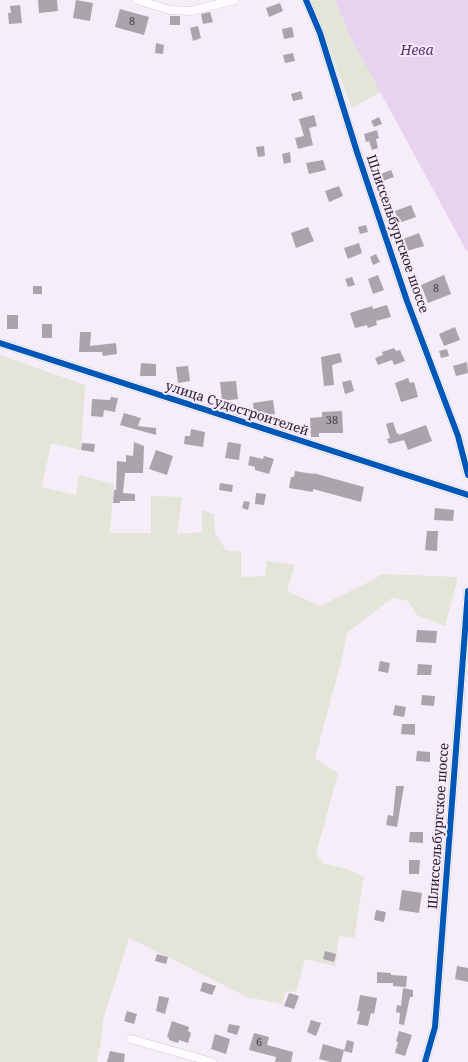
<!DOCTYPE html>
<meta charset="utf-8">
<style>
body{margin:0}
canvas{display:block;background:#f5edf8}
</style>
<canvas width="468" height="1062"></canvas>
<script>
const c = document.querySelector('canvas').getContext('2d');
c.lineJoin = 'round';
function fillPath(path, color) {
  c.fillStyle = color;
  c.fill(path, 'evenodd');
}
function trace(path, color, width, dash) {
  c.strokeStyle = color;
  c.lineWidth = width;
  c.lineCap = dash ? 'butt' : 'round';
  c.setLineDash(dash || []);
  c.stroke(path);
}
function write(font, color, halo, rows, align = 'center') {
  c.font = font + ' "Noto Serif",serif';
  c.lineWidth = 4;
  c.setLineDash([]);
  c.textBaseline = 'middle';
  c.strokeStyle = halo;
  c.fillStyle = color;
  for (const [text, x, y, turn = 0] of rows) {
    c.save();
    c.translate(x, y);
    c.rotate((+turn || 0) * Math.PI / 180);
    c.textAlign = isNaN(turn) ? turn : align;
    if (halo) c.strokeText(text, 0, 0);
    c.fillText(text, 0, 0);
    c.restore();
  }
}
const green = new Path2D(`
 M311,0H335L351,38L381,92L352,108Z
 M0,355L85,385L81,450L51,443L42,487L76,495L79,475L114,484L110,533H151V496L182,497L177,534L202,532V510L214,514L215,533L226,550L241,552V577L265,576L267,561L295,565L287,591L320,606L375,579L381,574L458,577L445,626L417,615L408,601L392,598L347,633L342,658L315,758L338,773L316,854L324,864L348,869L364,877L354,938L339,936L335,966L305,959L296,992L286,991L282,1004L247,997L168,957L129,938L103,1020L101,1041L97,1062H0Z`);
const water = new Path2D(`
 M335,0H468V251L466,250L351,38Z`);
const building = new Path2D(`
 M38,0H57L58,11L39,13Z
 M76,0L93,3L90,21L73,18Z
 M280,3L283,11L269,17L266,8Z
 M20,5L22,23L9,24L8,13H11L10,6Z
 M120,9L149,17L144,35L115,27Z
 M210,12L213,22L203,24L201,14Z
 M170,16H180V25H170Z
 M198,26L201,38L193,41L190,28Z
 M292,27L294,37L284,39L282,29Z
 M156,43L164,45L163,54L155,53Z
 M293,53L295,61L285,63L283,55Z
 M301,91L303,99L293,101L291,94Z
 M314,115L317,126L309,128L313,145L298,149L295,138L304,136L299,119Z
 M379,117L382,124L374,127L371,121Z
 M377,130L379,138L376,139L378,148L372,150L369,141L366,142L364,134Z
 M264,146L265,156L258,157L256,147Z
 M290,152L291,162L284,164L282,154Z
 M323,160L326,170L309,174L306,163Z
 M391,170L394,177L380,182L378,175Z
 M339,186L343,196L329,202L325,191Z
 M411,205L416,217L399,223L395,211Z
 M366,225L368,232L360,234L358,227Z
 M308,227L314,241L296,248L291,233Z
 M419,233L424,246L407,251L403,239Z
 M359,243L362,253L348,259L344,248Z
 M376,254L380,262L373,265L370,257Z
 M378,275L384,290L373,294L368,279Z
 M444,275L451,294L428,303L421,285Z
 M352,277L355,285L348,287L345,279Z
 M33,286H42V294H33Z
 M387,305L391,317L376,321L377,325L368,328L367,325L355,328L350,313L372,306L373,309Z
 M7,315H18V329H7Z
 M42,324H52V338H42Z
 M455,327L460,340L444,346L439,334Z
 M80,332H91L90,346L116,343L117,354L103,356L102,352H79Z
 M394,348L396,351L400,350L405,361L394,365L392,360L378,365L375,358L383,355L382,352Z
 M447,349L449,356L441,358L439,351Z
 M340,353L342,362L332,365L334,385L324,386L321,357Z
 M467,362L468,373L456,376L453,366Z
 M141,363L156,364V376H140Z
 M188,366L190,381L178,383L176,367Z
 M408,378L410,383L414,382L418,397L401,402L395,383Z
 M351,380L354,391L345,394L342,382Z
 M236,381L238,399L222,401L220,382Z
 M111,397L118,398L115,412L104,410L103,417L91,416L92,399L110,400Z
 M273,400L275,414L254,416L253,403Z
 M342,411L343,433H319V437H311L310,418L322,417V412Z
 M124,413L141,418L138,426L156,428V435L120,425Z
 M393,422L397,434L399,433V435L426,425L432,441L408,450L404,440L389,444L387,439L390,438L386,424Z
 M191,429L205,432L203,447L184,444L185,436H190Z
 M134,442L144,446L143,473H125L123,493L135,494V501H120V503H113L114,490H116L117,461L126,462V455L133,456Z
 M228,442L241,444L239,460L225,458Z
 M82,443L95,444L94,452L81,450Z
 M156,450L173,456L167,475L149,469Z
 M250,456L263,459L264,456L274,459L269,474L255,470V467L248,465Z
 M295,471L313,474V473L364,487L361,502L313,489V492L289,488L291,477H294Z
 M220,483L233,485L232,492L219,490Z
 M256,493L266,494L264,505L255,504Z
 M244,501L250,502L248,510L242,508Z
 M435,508L454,510L453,521L434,520Z
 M427,531H438L437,551L425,550Z
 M417,630L437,631L436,643L416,642Z
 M380,661L390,663L388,673L378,671Z
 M418,664L432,665L431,675H417Z
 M422,695L435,696L434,706L421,705Z
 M395,705L406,707L404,717L393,715Z
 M402,724H415V735L401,734Z
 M417,751L430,752V762L416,761Z
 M396,786H404L397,827L386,825L388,815L393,816Z
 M410,832H423V843L409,842Z
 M409,860H420L419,874H409Z
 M402,890L422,893L419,913L399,910Z
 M376,910L386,912L384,922L374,920Z
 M325,951L336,954L334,962L323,959Z
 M157,954L168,957L166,964L155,961Z
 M457,966L468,968V982L455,979Z
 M377,972L391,973V975L407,976L406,987L393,986V983H377Z
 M203,982L216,986L212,995L200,991Z
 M403,988L413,990V997H410L404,1025L399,1024L400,1013L396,1012L397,1005L401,1006Z
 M289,993L299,996L294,1009L284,1006Z
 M360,995L377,998L374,1014L371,1013L368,1026L357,1024L360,1011H357Z
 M159,996L169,998L165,1014L156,1011Z
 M127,1011L137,1014L134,1024L124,1021Z
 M311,1020L321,1023L316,1036L307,1032Z
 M172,1021L189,1027L188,1031L191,1033L188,1043L179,1040L178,1043L169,1040V1038L167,1037Z
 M229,1024L240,1026L237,1035L227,1032Z
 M399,1031L412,1035L405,1056L395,1053L398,1042L396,1041Z
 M254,1033L269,1037L267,1045L293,1052L291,1062H275L276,1057L249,1050Z
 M215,1034L230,1039L226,1054L211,1049Z
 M347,1040L354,1042L352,1053L344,1051Z
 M323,1044L344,1050L341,1062H331L319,1059Z
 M110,1051L125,1054L124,1062H107Z`);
const minor = new Path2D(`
 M137,0L170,10L191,11L234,0
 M306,0L320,33L357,152L407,301L458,436L468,475
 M0,343L468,495
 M131,1039L212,1062
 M425,1062L435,1027L468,591`);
const cycleway = new Path2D(`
 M306,0L320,33L357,152L407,301L458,436L468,475
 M0,343L468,495
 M425,1062L435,1027L468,591`);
const numberNames = [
 ["8",132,22],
 ["8",436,289],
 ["38",332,421],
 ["6",259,1043]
];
const streetNames = [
 ["Шлиссельбургское шоссе",397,234,71],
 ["улица Судостроителей",237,409,18],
 ["Шлиссельбургское шоссе",439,826,-86]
];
const waterNames = [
 ["Нева",417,51]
];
fillPath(green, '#e2e5d8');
fillPath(water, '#e7d2f0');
fillPath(building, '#aaa4ad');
trace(minor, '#cfc9d1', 9);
trace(minor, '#fefcfe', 8);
trace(cycleway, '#0057b8', 6);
write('11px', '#474249', null, numberNames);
write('13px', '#262128', '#f6e9fc', streetNames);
write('italic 14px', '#5a3768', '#f6e9fc', waterNames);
</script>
